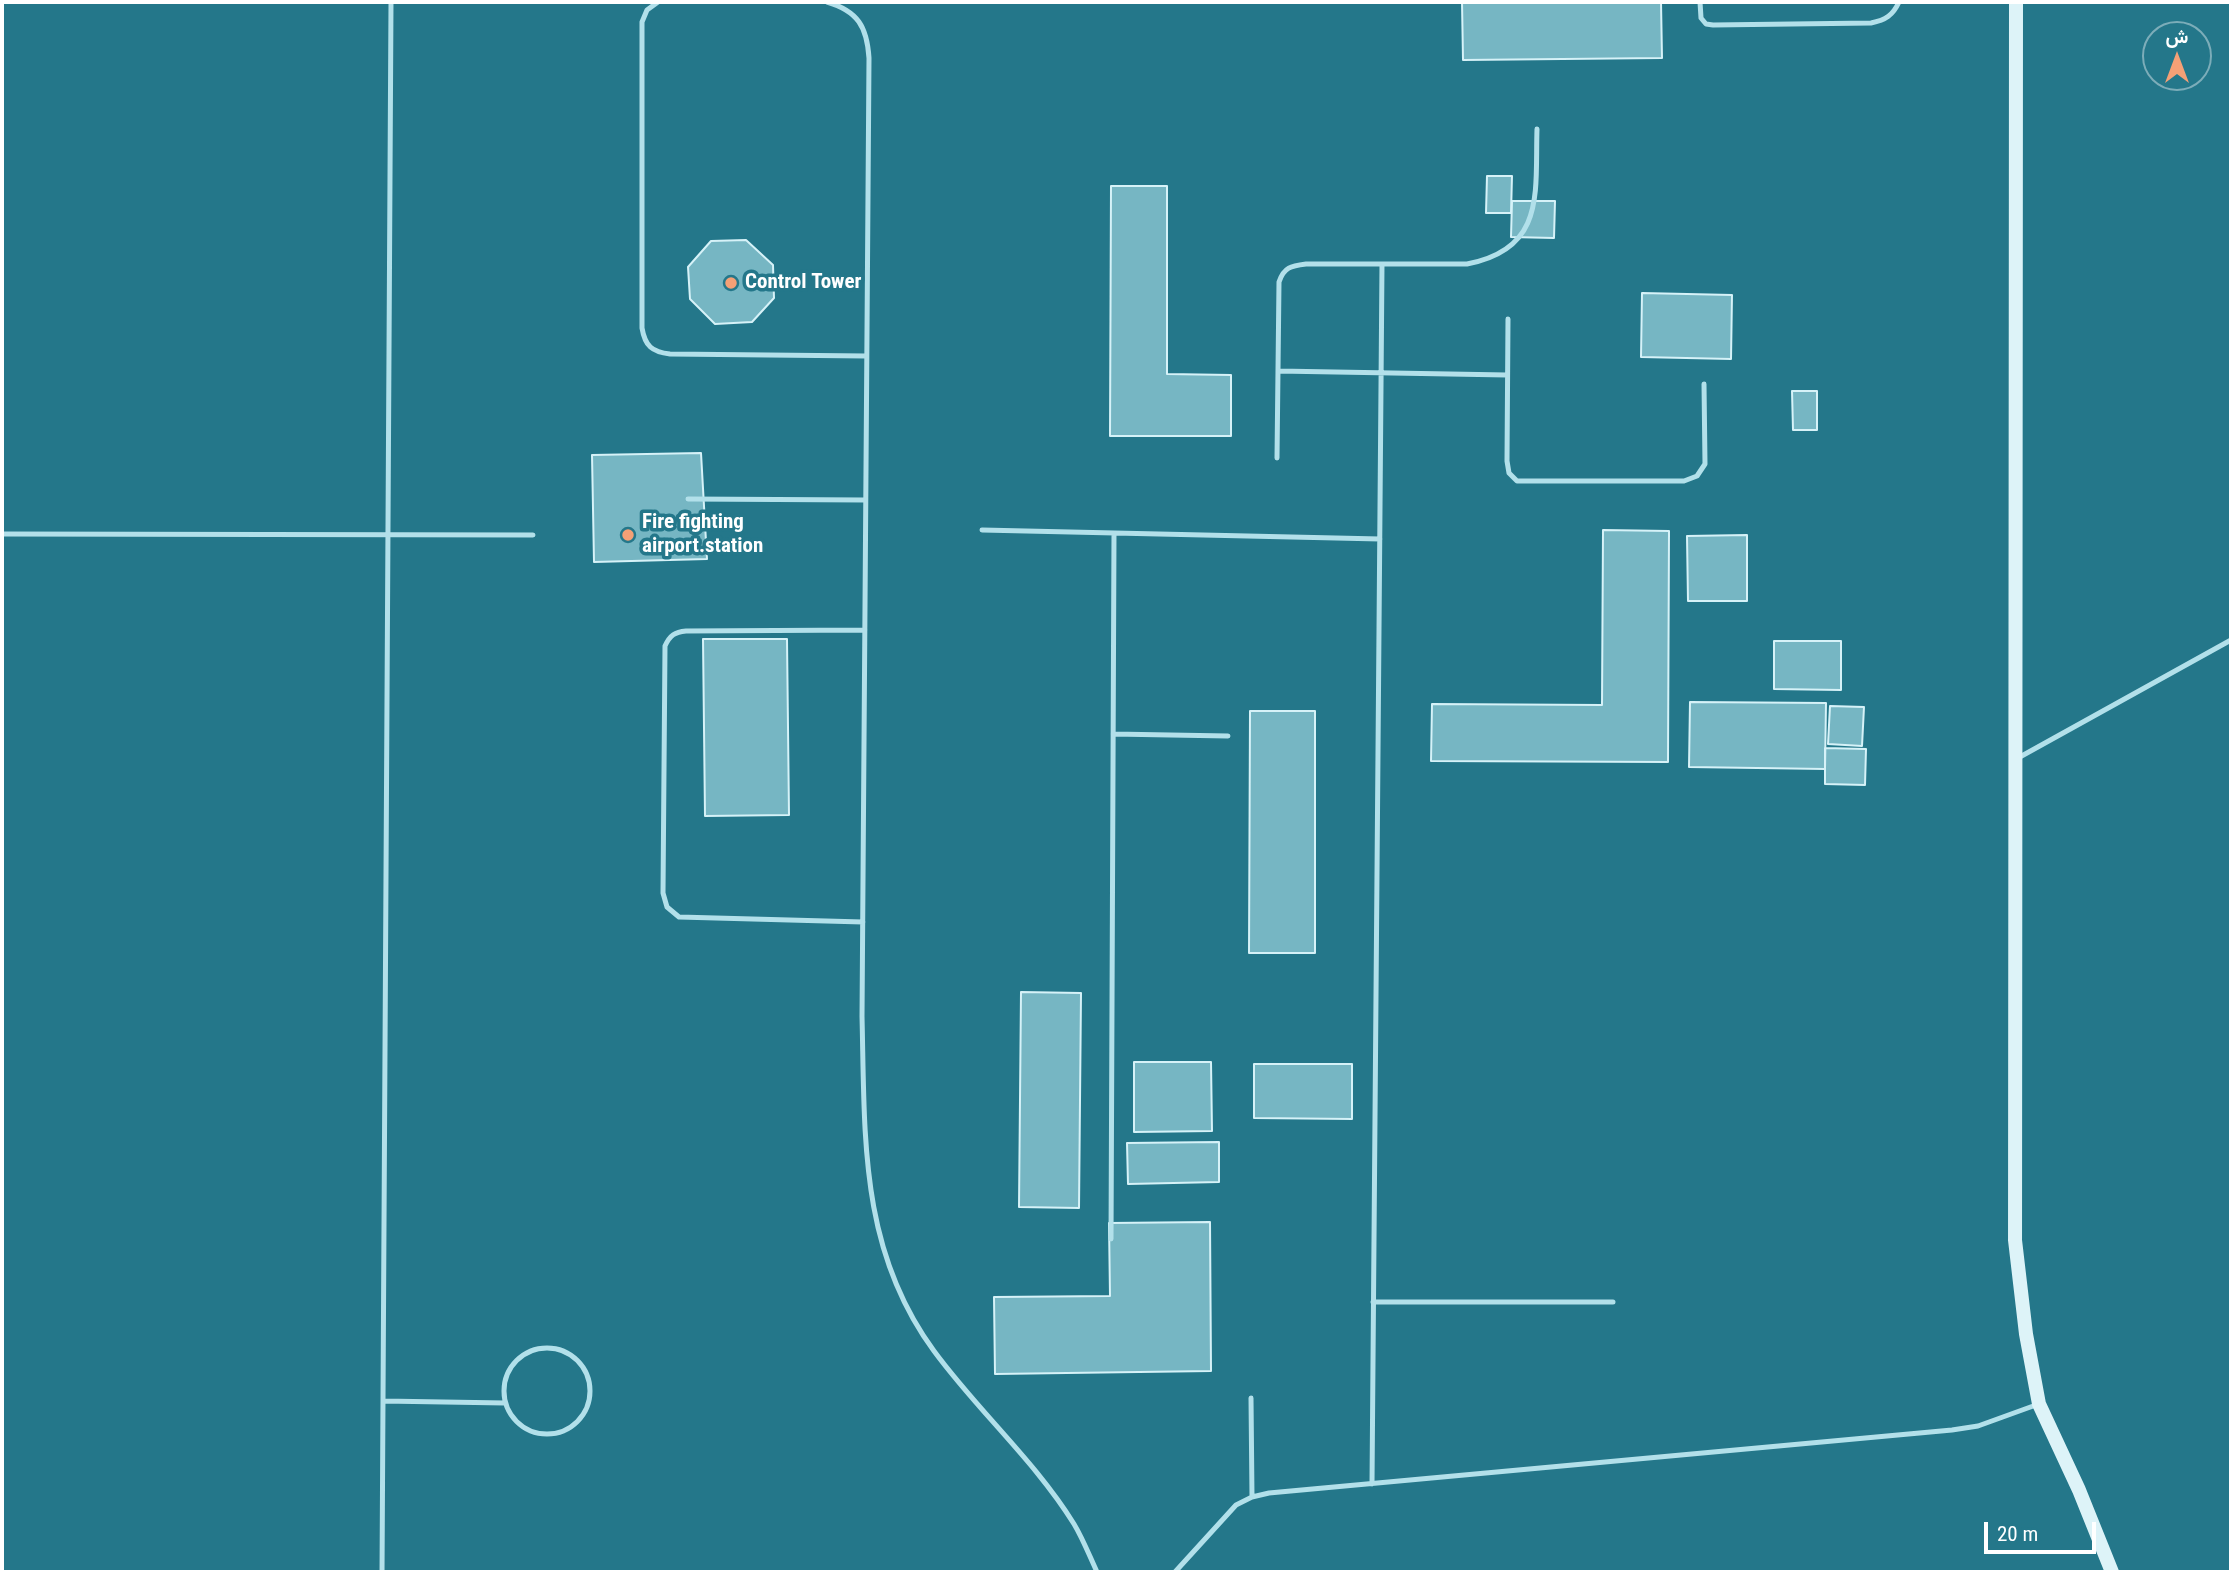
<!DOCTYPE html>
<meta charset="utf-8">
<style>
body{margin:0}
#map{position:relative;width:2233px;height:1574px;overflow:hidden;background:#24778a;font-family:"Roboto Condensed",Vazirmatn,sans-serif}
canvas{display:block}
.frame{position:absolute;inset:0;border:4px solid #fff;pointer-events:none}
.north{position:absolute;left:2142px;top:21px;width:70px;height:70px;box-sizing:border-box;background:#24778a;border:2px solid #7cadb9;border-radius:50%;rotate:0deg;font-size:19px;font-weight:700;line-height:28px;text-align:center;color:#fff}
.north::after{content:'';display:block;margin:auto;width:24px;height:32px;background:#f4a076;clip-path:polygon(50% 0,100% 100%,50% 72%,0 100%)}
.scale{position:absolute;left:1984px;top:1522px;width:112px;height:32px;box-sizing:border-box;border:4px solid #fff;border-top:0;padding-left:9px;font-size:21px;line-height:24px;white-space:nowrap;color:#fff;-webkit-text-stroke:5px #24778a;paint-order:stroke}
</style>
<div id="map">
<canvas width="2233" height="1574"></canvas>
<div class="frame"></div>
<div class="north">ش</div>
<div class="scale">20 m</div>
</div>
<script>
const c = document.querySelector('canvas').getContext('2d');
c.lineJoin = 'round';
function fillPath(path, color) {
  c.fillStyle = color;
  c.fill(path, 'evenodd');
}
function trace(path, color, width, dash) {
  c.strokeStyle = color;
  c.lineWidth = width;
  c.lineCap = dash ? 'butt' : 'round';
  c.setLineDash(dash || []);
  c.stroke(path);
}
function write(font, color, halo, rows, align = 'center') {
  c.font = font + ' "Roboto Condensed",sans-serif';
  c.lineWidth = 7;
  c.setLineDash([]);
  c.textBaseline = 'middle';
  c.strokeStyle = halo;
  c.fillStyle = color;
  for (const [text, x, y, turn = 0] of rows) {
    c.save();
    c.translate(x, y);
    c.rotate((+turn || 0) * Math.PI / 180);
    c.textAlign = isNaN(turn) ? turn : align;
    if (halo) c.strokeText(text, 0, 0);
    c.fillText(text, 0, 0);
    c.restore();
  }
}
const building = new Path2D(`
 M1462,2H1661L1662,58L1463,60Z
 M1487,176H1512L1511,213H1486Z
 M1111,186H1167V374L1231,375V436H1110Z
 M1512,201H1555L1554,238L1511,237Z
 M746,240L773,265L774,298L752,322L715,324L690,299L688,267L711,241Z
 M1642,293L1732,295L1731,359L1641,357Z
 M1792,391H1817V430H1793Z
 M701,453L707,559L594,562L592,455Z
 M1603,530L1669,531L1668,762L1431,761L1432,704L1602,705Z
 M1747,535V601H1688L1687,536Z
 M703,639H787L789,815L705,816Z
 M1774,641H1841V690L1774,689Z
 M1690,702L1826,703L1825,769L1689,767Z
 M1830,706L1864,707L1862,746L1828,744Z
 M1250,711H1315V953H1249Z
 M1825,748L1866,749L1865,785L1825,784Z
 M1021,992L1081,993L1079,1208L1019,1207Z
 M1134,1062H1211L1212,1131L1134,1132Z
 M1254,1064H1352V1119L1254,1118Z
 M1219,1142V1182L1128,1184L1127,1143Z
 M1210,1222L1211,1371L995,1374L994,1297L1110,1296L1109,1223Z`);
const lane = new Path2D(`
 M658,2L647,10L642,22V328C645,346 652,352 670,354L866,356
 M827,2C858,11 867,27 869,58L862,1016C865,1136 859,1249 934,1351C978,1411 1035,1461 1074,1524C1083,1539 1090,1557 1097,1572
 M1700,2L1701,18L1706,24L1713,25L1871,23C1886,20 1893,15 1899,2
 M1508,319L1507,461L1509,473L1517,481H1684L1697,476L1705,464L1704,384
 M1278,371L1507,375
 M1277,458L1279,282C1284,267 1291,266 1306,264H1467C1546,249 1535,192 1537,129
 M688,499L865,500
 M982,530L1380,539
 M2,534L533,535
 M1113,734L1228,736
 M2018,758L2231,640
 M863,922L679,917L667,907L663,893L665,646C670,635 675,632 686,631L865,630
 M1111,1239L1114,533
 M1373,1302H1613
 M504 1391a43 43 0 1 1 86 0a43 43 0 1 1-86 0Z
 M1251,1398L1252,1497
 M383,1401L505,1403
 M1372,1484L1382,264
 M382,1572L391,2
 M1175,1572L1236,1505L1252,1497L1269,1493L1952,1430L1978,1426L2036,1405`);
const secondary = new Path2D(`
 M2016,2L2015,1240L2026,1334L2039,1404L2079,1490L2112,1572`);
const markers = [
 [731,283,7,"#f4a076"],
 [628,535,7,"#f4a076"]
];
const poiNames = [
 ["Control Tower",745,283],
 ["Fire fighting",642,523],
 ["airport.station",642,547]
];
fillPath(building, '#76b6c3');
trace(building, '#d6f2f8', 2);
trace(lane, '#b2e0ea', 5);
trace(secondary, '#ddf3f8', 14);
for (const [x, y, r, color] of markers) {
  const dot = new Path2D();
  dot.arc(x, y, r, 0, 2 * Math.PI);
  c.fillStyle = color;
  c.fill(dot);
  trace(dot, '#24778a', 2.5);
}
write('bold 21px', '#fff', '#24778a', poiNames, 'left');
</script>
